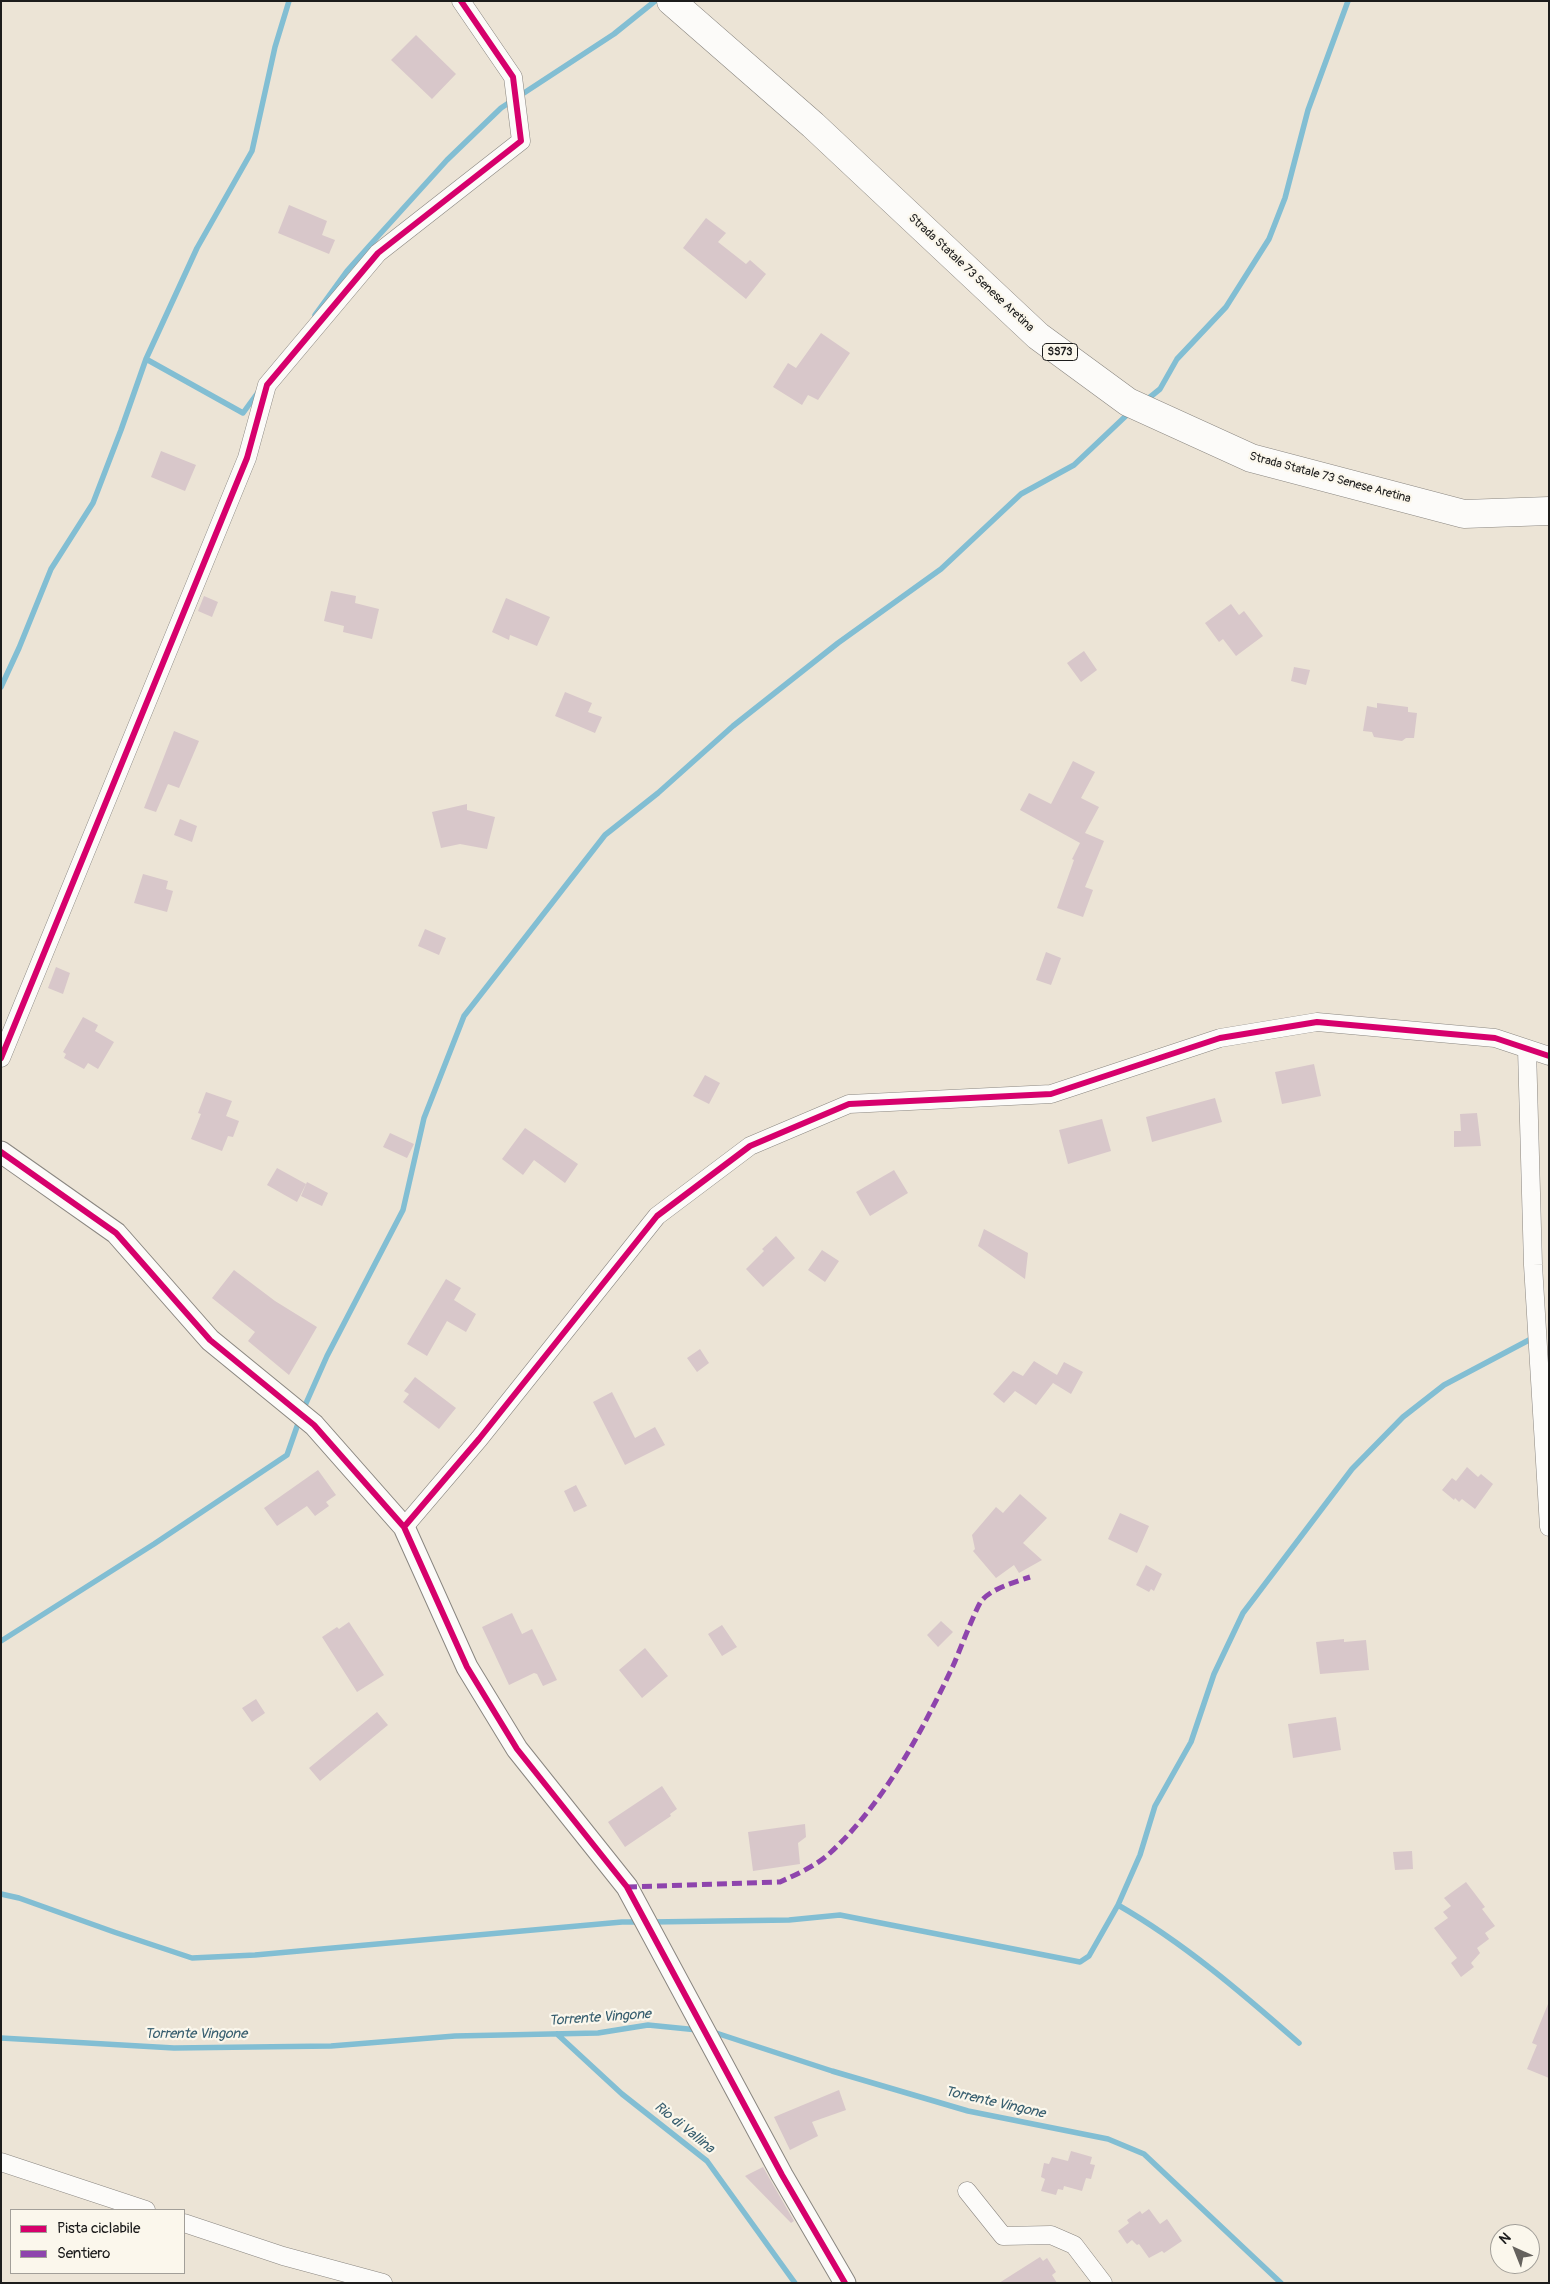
<!DOCTYPE html>
<style>
body{margin:0}
#map{position:relative;width:1550px;height:2284px;overflow:hidden;background:#ece4d6;font-family:Pangolin,sans-serif}
canvas{display:block}
.frame{position:absolute;inset:0;border:2px solid #1c1c1c;pointer-events:none}
.legend{position:absolute;left:10px;top:2209px;width:175px;height:65px;box-sizing:border-box;background:#fbf7ec;border:1px solid #a29f99;margin:0;padding:6px 9px;list-style:none;font-size:15px;color:#1c1c1c}
.legend li{display:flex;align-items:center;gap:10px;height:25px}
.legend b{width:25px;border:1px solid #a29f99}
.north{position:absolute;left:1490px;top:2224px;width:50px;height:50px;box-sizing:border-box;background:#fbf7ec;border:1px solid #a29f99;border-radius:50%;rotate:316deg;font-size:14px;font-weight:700;line-height:20px;text-align:center;color:#1c1c1c}
.north::after{content:'';display:block;margin:auto;width:18px;height:22px;background:#65625d;clip-path:polygon(50% 0,100% 100%,50% 72%,0 100%)}
</style>
<div id="map">
<canvas width="1550" height="2284"></canvas>
<div class="frame"></div>
<ul class="legend">
<li><b style="height:6px;background:#d6006c"></b>Pista ciclabile</li>
<li><b style="height:6px;background:#8e44ad"></b>Sentiero</li>
</ul>
<div class="north">N</div>
</div>
<script>
const c = document.querySelector('canvas').getContext('2d');
c.lineJoin = 'round';
function trace(path, color, width, dash) {
  c.strokeStyle = color;
  c.lineWidth = width;
  c.lineCap = dash ? 'butt' : 'round';
  c.setLineDash(dash || []);
  c.stroke(path);
}
function fillPath(path, color) {
  c.fillStyle = color;
  c.fill(path, 'evenodd');
}
function write(font, color, halo, rows, align = 'center') {
  c.font = font + ' Pangolin,sans-serif';
  c.lineWidth = 4.5;
  c.setLineDash([]);
  c.textBaseline = 'middle';
  c.strokeStyle = halo;
  c.fillStyle = color;
  for (const [text, x, y, turn = 0] of rows) {
    c.save();
    c.translate(x, y);
    c.rotate((+turn || 0) * Math.PI / 180);
    c.textAlign = isNaN(turn) ? turn : align;
    if (halo) c.strokeText(text, 0, 0);
    c.fillText(text, 0, 0);
    c.restore();
  }
}
const stream = new Path2D(`
 M315,315L347,271L371,244L447,160L501,108L614,34L655,1
 M146,359L243,413L259,391
 M1144,402L1160,389L1177,359L1226,307L1269,239L1285,198L1308,110L1348,1
 M1,687L19,648L51,569L93,503L121,430L146,359L197,248L252,151L275,47L289,1
 M303,1410L327,1356L403,1210L424,1118L464,1016L605,835L658,793L733,726L838,643L941,569L1021,494L1074,465L1130,412
 M1,1641L154,1544L287,1455L300,1418
 M1,1894L19,1898L114,1932L192,1958L255,1955L622,1922H640
 M1118,1905C1184,1943 1242,1993 1299,2043
 M651,1922L789,1920L840,1915L1080,1962L1089,1956L1118,1905L1140,1855L1155,1806L1191,1742L1214,1674L1243,1613L1352,1469L1403,1417L1444,1385L1529,1340
 M710,2031L832,2071L968,2111L1108,2139L1144,2154L1281,2283
 M557,2034L622,2094L707,2161L795,2283
 M1,2038L174,2048L331,2046L455,2036L598,2033L648,2025L698,2030`);
const building = new Path2D(`
 M416,35L456,74L432,99L391,60Z
 M289,205L327,221L322,235L335,240L329,254L278,233Z
 M706,218L726,233L718,242L746,264L750,260L766,274L746,299L683,248Z
 M821,333L850,353L818,400L808,395L802,405L773,387L788,363L796,368Z
 M161,451L196,465L185,491L151,477Z
 M331,591L356,596L355,603L379,609L372,639L343,632L344,626L324,621Z
 M204,596L218,602L212,617L198,611Z
 M506,598L550,617L537,646L510,635L509,640L492,632Z
 M1231,604L1239,615L1244,611L1263,636L1236,656L1223,639L1219,642L1205,623Z
 M1084,651L1097,670L1081,682L1067,663Z
 M1294,667L1310,670L1306,685L1291,681Z
 M565,692L592,703L588,712L602,717L595,733L555,716Z
 M1377,703L1408,707V712L1417,713L1414,738H1406L1402,741L1374,737L1372,732L1363,731L1367,706L1377,708Z
 M174,731L199,741L179,788L168,784L156,812L144,808Z
 M1073,761L1095,772L1081,798L1099,807L1085,833L1104,841L1085,887L1093,890L1083,917L1057,908L1074,860L1072,859L1080,843L1020,810L1029,793L1051,804Z
 M467,804V810L495,817L487,849L460,844L441,848L432,812Z
 M180,819L197,826L192,842L174,835Z
 M143,874L168,881L166,889L173,891L167,912L134,903Z
 M425,929L446,938L439,955L418,946Z
 M1046,952L1061,958L1051,985L1036,980Z
 M56,967L70,973L63,994L48,988Z
 M83,1017L98,1025L95,1031L114,1042L98,1069L88,1063L84,1069L64,1058L66,1054L63,1052Z
 M1314,1064L1321,1096L1282,1104L1275,1072Z
 M705,1075L720,1083L709,1104L693,1096Z
 M206,1092L232,1101L226,1116L239,1121L233,1137L228,1136L222,1151L191,1139L201,1114L198,1113Z
 M1215,1098L1222,1122L1152,1142L1146,1117Z
 M1477,1113L1481,1146L1454,1147V1131H1461L1460,1114Z
 M1102,1119L1111,1151L1068,1164L1059,1130Z
 M525,1128L578,1164L565,1183L534,1160L523,1175L502,1159Z
 M390,1133L414,1144L407,1158L383,1147Z
 M277,1168L306,1184L297,1202L267,1185Z
 M894,1170L908,1193L870,1216L856,1192Z
 M307,1182L328,1193L322,1206L301,1196Z
 M984,1229L1028,1253L1025,1279L978,1246Z
 M776,1236L795,1258L763,1287L746,1269L764,1251L762,1249Z
 M822,1250L839,1261L825,1282L808,1270Z
 M234,1270L275,1301L317,1327L289,1375L248,1341L255,1332L212,1298Z
 M446,1279L461,1288L454,1300L476,1314L466,1332L447,1321L427,1356L407,1344Z
 M700,1349L709,1363L697,1372L687,1358Z
 M1034,1361L1057,1375L1064,1362L1083,1372L1071,1394L1053,1383L1036,1405L1015,1391L1004,1403L993,1394L1013,1371L1023,1376Z
 M415,1377L456,1408L439,1429L403,1402L409,1394L404,1391Z
 M612,1392L635,1438L655,1427L665,1445L625,1465L593,1402Z
 M1467,1467L1478,1477L1481,1474L1493,1484L1475,1509L1462,1499L1459,1502L1455,1498L1454,1500L1442,1490L1452,1478L1456,1481Z
 M318,1470L336,1495L326,1502L329,1506L315,1516L307,1506L277,1526L264,1508Z
 M576,1485L587,1506L574,1512L564,1491Z
 M1020,1494L1047,1518L1023,1543L1042,1560L1019,1573L1014,1565L996,1578L973,1551L975,1549L972,1535L996,1507L1003,1513Z
 M1120,1513L1149,1526L1137,1553L1108,1539Z
 M1146,1565L1162,1574L1154,1591L1151,1589L1149,1592L1136,1585Z
 M512,1613L522,1634L532,1629L557,1680L543,1686L537,1674L534,1673L509,1685L482,1627Z
 M941,1621L953,1632L938,1647L927,1635Z
 M349,1622L384,1675L357,1692L322,1637L337,1627L339,1629Z
 M722,1625L737,1647L722,1656L708,1634Z
 M1344,1639V1642L1366,1640L1369,1670L1320,1674L1316,1642Z
 M645,1648L668,1676L642,1698L619,1670Z
 M256,1699L265,1713L252,1722L242,1708Z
 M377,1712L388,1725L320,1781L309,1768Z
 M1336,1717L1341,1750L1293,1758L1288,1724Z
 M662,1786L677,1809L670,1814L671,1816L625,1847L608,1822Z
 M805,1824L806,1837L798,1843L800,1864L753,1871L748,1832Z
 M1412,1851L1413,1869L1395,1870L1393,1852Z
 M1466,1882L1485,1907L1482,1909L1495,1926L1485,1933L1489,1939L1477,1948L1480,1953L1471,1963L1474,1967L1461,1977L1451,1963L1457,1958L1434,1928L1448,1918L1443,1912L1451,1906L1444,1898Z
 M1548,2004H1549V2078L1527,2069L1537,2045L1532,2043Z
 M839,2090L846,2110L812,2122L818,2136L790,2150L774,2117Z
 M1071,2151L1092,2157L1090,2164L1095,2165L1091,2179L1086,2178L1082,2191L1064,2186L1063,2190L1058,2189L1056,2195L1041,2191L1045,2179L1041,2177L1044,2163L1049,2164L1052,2157L1068,2161Z
 M763,2167L794,2221L791,2223L745,2176Z
 M1149,2209L1160,2224L1167,2219L1182,2241L1164,2253L1162,2251L1149,2258L1139,2244L1137,2245L1132,2240L1127,2244L1118,2231L1129,2223L1127,2220L1140,2211L1142,2214Z
 M1040,2257L1043,2261L1047,2258L1056,2272L1052,2275L1057,2283H999Z`);
const minor = new Path2D(`
 M1527,1049L1533,1265L1549,1527
 M1,1058L247,458L267,385L378,253L521,141L513,77L461,1
 M404,1527L479,1439L657,1216L750,1146L849,1104L1051,1094L1220,1038L1317,1022L1495,1038L1549,1056
 M1,2162L146,2210
 M967,2191L1003,2236L1051,2235L1074,2245L1103,2283
 M184,2223L283,2256L383,2283`);
const tertiary = new Path2D(`
 M1,1152L116,1233L210,1340L314,1425L404,1527L467,1667L517,1749L627,1887L782,2175L845,2283`);
const primary = new Path2D(`
 M671,1L813,125L1038,336L1128,402L1251,458L1464,514L1549,511`);
const quiet = new Path2D(`
 M627,1887L780,1882C797,1874 816,1866 830,1853C885,1802 921,1733 953,1666C958,1655 977,1605 982,1600C993,1588 1015,1582 1030,1577`);
const cycleway = new Path2D(`
 M1,1058L247,458L267,385L378,253L521,141L513,77L461,1
 M1,1152L116,1233L210,1340L314,1425L404,1527L467,1667L517,1749L627,1887L782,2175L845,2283
 M404,1527L479,1439L657,1216L750,1146L849,1104L1051,1094L1220,1038L1317,1022L1495,1038L1549,1056`);
const shields = [
 [1060,352,35]
];
const shieldNames = [
 ["SS73",1060,352]
];
const streetNames = [
 ["Strada Statale 73 Senese Aretina",971,273,43],
 ["Strada Statale 73 Senese Aretina",1330,478,15]
];
const waterNames = [
 ["Torrente Vingone",600,2018,-4],
 ["Torrente Vingone",196,2034],
 ["Torrente Vingone",995,2103,13],
 ["Rio di Vallina",684,2128,39]
];
trace(stream, '#82bed3', 5.5);
fillPath(building, '#d8c7ca');
trace(minor, '#8a8680', 19);
trace(tertiary, '#8a8680', 23);
trace(primary, '#8a8680', 29);
trace(minor, '#fcfbf9', 18);
trace(tertiary, '#fcfbf9', 21);
trace(primary, '#fcfbf9', 28);
trace(quiet, '#8e44ad', 5, [10, 5]);
trace(cycleway, '#d6006c', 6);
for (const [x, y, w] of shields) {
  const box = new Path2D();
  box.roundRect(x - w / 2, y - 8.5, w, 17, 4);
  c.fillStyle = '#fbf7ec';
  c.fill(box);
  trace(box, '#1c1c1c', 1);
}
write('bold 11px', '#1c1c1c', null, shieldNames);
write('12px', '#1c1c1c', '#fbf7ec', streetNames);
write('italic 14px', '#365d6e', '#fbf7ec', waterNames);
</script>
